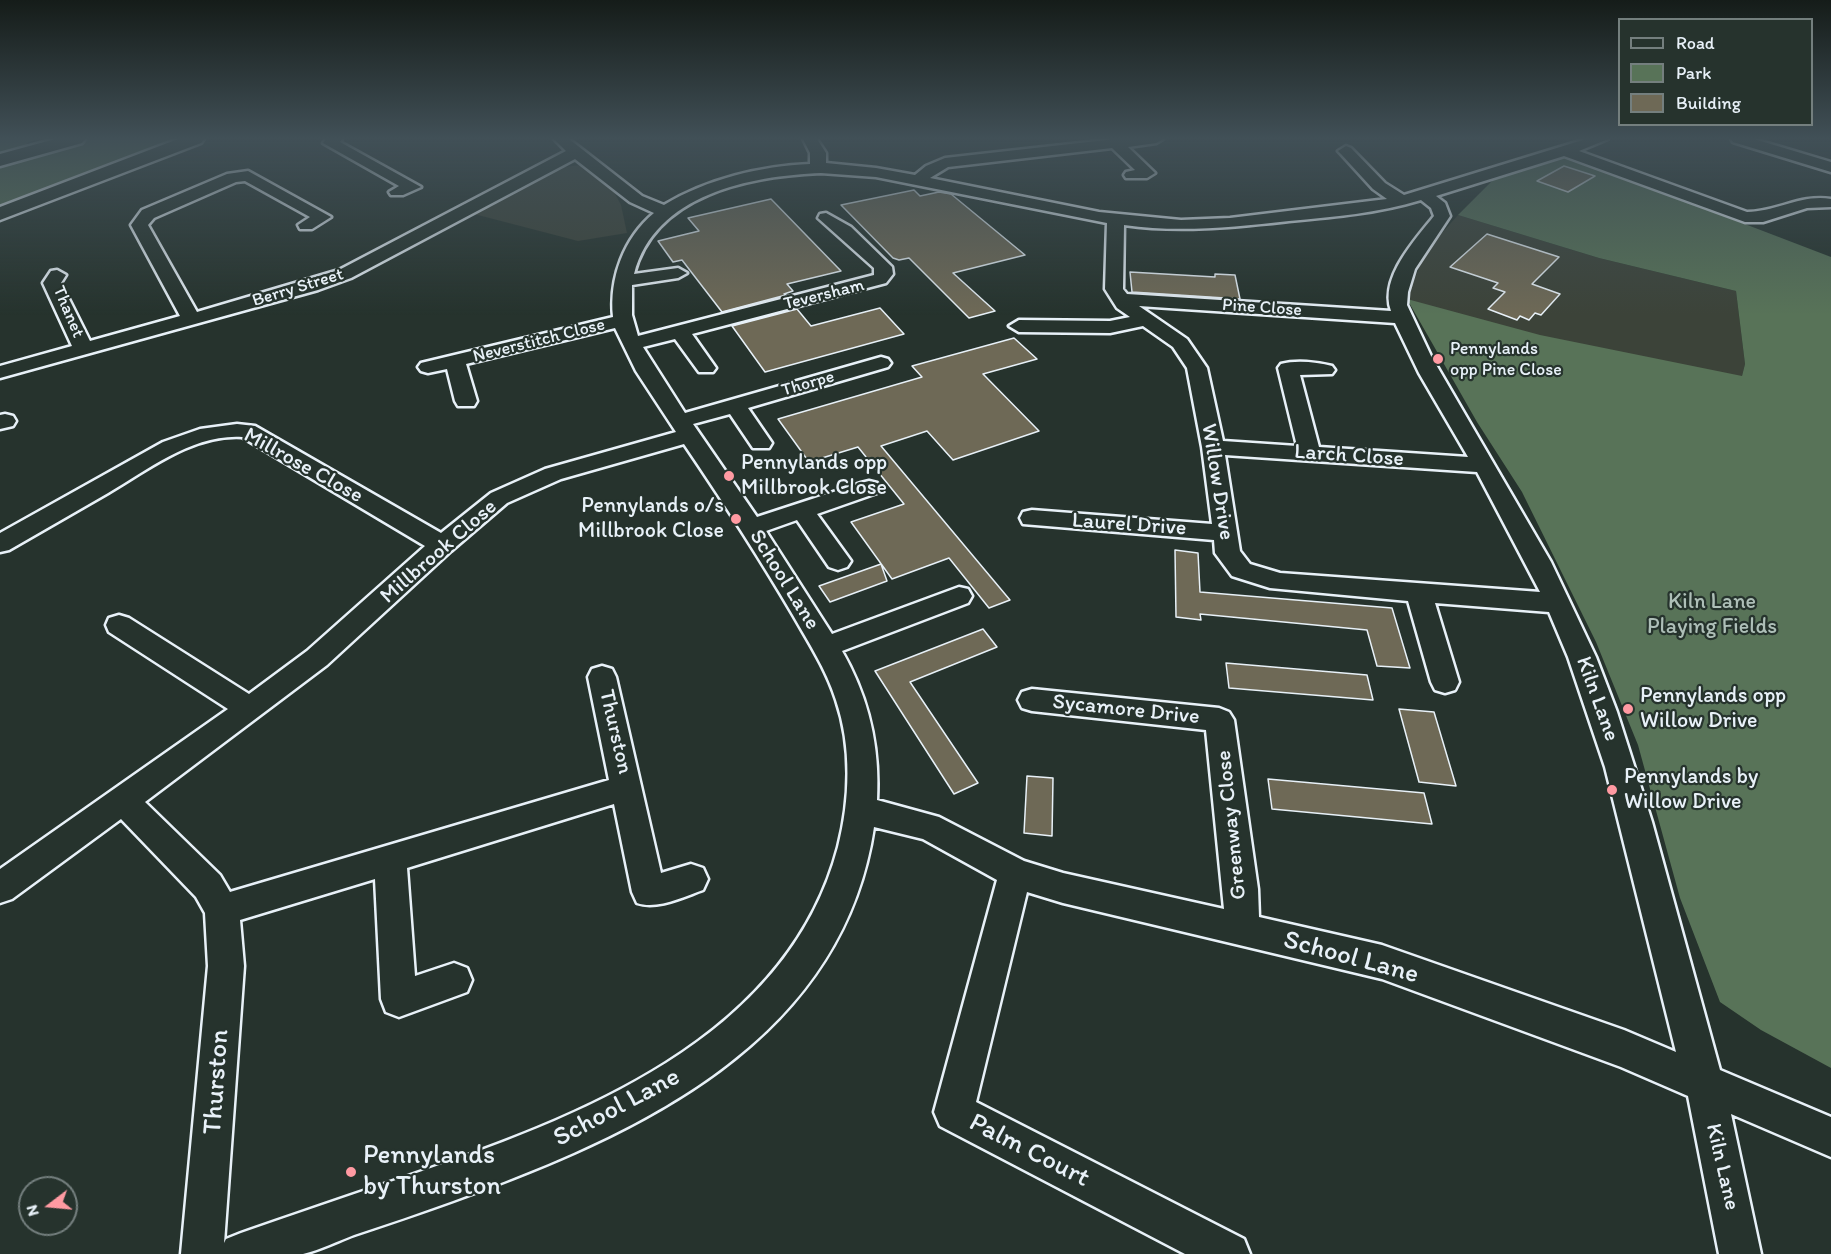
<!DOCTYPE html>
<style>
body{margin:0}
#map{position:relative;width:1831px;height:1254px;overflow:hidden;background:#26332d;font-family:Itim,sans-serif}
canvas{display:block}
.legend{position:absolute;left:1618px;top:18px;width:195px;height:108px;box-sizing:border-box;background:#26332d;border:2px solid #747f7e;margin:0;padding:8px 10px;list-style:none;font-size:18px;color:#e8f1f8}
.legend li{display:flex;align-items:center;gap:12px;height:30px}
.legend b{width:30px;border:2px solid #747f7e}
.north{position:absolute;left:18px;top:1176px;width:60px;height:60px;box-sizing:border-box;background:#26332d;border:2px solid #747f7e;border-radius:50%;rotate:254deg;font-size:16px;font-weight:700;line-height:24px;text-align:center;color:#e8f1f8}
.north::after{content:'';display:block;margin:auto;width:21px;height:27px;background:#ff9aa2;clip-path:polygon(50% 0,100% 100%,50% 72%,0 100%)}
</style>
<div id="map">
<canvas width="1831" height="1254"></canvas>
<ul class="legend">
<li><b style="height:8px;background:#26332d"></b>Road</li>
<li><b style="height:16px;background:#587358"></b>Park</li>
<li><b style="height:16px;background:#6e6956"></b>Building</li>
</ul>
<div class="north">N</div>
</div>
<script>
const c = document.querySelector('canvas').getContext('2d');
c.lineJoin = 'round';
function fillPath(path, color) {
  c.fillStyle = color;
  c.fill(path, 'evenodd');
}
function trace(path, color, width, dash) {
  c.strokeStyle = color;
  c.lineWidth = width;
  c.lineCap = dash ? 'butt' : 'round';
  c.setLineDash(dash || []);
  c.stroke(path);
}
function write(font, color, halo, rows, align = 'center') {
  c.font = font + ' Itim,sans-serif';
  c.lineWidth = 4.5;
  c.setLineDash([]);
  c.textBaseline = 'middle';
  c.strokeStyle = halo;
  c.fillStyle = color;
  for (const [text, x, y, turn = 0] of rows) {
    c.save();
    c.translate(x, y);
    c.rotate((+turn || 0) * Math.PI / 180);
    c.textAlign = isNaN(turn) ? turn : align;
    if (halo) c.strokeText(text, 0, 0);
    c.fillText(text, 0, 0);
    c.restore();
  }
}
const built = new Path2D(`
 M580,165L610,184L621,205L627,233L578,241L474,214L544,175L564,167Z
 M1458,215L1599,258L1736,291L1745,364L1713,495L1427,334L1407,299L1425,252Z`);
const green = new Path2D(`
 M0,139H38L27,143L26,148L0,155Z
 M87,139H178L0,205V163Z
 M1562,154L1831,257V1068L1761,1030L1720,1002L1680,898L1638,745L1596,642L1522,492L1477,422L1407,299L1540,335L1742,376L1745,364L1736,291L1599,258L1458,215L1496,177Z`);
const building = new Path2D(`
 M1564,166L1595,176L1568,192L1537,181Z
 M914,190L920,196L939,192L951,194L1025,255L953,273L995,311L969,318L909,258L899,260L893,258L841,205Z
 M771,199L841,271L787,284L793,291L784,294L786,295L722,312L682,260L673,262L658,241L699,231L688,218Z
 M1487,234L1559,257L1532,284L1560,294L1541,315L1535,313L1529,320L1520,316L1517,320L1488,309L1505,292L1493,288L1498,283L1450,267Z
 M1130,272L1215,277V274L1235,275L1240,299L1132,292Z
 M880,308L904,334L765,372L732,326L797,309L811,326Z
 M1014,338L1037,359L983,374L1039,431L953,460L927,431L881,446L1010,600L989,608L949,558L892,579L851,522L904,504L858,447L809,462L778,419L922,377L912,366Z
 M1175,550L1198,553L1200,592L1392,608L1410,668L1377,666L1367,630L1200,614L1201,620L1176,617Z
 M881,564L887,581L830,602L819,586Z
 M983,629L997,647L910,682L978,783L954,794L875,671Z
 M1226,663L1367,675L1373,700L1229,688Z
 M1399,709L1434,712L1456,786L1419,782Z
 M1027,776L1053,778L1052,836L1024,833Z
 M1268,779L1424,793L1432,824L1272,809Z`);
const minor = new Path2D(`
 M342,139L340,142L421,187L403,195H391L389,192L399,186L323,143L326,139Z
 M554,139H569L642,196L664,205C707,179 761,166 810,164V153L803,139H817L826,153V163L876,168L915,175L926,166L945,158L1115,139H1163L1156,143L1128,147L1155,173L1147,178H1126L1124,175L1126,172L1135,170L1112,148L948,167L930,178L1099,212L1181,220L1230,218L1387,199L1373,189L1341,154L1338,151L1346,146L1351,148L1385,183L1404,195L1586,139H1608L1579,151L1747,212C1776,212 1801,194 1831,199V207L1807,208L1763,222H1745L1564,156L1436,196L1445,203L1450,216L1415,269L1408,292L1407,305L1431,356L1551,562L1596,657L1617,712L1652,822L1720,1070L1831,1117V1157L1731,1114L1761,1254H1719L1688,1096L1621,1067L1382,979L1063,903L1027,892L976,1102L1244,1239L1250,1254H1185L940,1126L934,1112L997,880L923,839L874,827C842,1043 635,1135 453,1201C420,1213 387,1224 354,1235C338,1241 320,1250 303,1254C292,1254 278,1254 267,1254C238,1254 209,1254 181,1254L208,966L205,913L196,897L121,819L12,899L0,903V869L228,709L109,632L106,625L109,618L119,615L129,618L249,694L307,651L425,546L242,437C193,434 149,469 108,493C75,512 42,531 9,550L0,552V533L163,442L200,429L237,424L255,426L441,533L491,493L545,469L676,432L636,371L615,328L466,364L477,401L474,406H458L455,401L447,369L428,373L421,371L418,367L421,363L613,317C609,278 624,238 654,213L630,202L575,159L351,278L318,290L0,378V366L72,346L43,283L51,271L57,270L66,275L61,283L90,341L180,316L131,225L142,210L227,174L248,171L331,217L312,229H300L298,225L310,217L245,181L236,182L154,218L148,225L197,312L339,270L566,151ZM821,173L876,177L1107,223L1105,289L1117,308L1130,317L1110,321L1019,320L1009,326L1019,332L1110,333L1143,326L1173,347L1187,368L1202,447L1212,524L1032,510L1023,512L1020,518L1023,524L1214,540L1215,553L1232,576L1270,588L1408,601L1431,682L1435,690L1445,693L1455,690L1459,682L1435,603L1549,612L1568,657L1605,767L1676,1052L1624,1030L1382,945L1259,917L1258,889L1234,720L1229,712L1219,708L1032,689L1022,692L1018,700L1022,708L1032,711L1206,730L1224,909L1063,873L1024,861L939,817L877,800C880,747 869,698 842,651L968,603L972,596L968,589L959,587L832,634L766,531L797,520L829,567L838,570L847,567L851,561L817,514L877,493L881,488L877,483L869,481L861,483L757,517L693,424L730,414L753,448H769L772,443L748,408L888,367L891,363L888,359L881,357L685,413L643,347L675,339L699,372H713L716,368L692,334L886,283L893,274L892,267L851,227L826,213L820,214L818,218L874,268V275L638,336L632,315V285L678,278L687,273L678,268L634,274C655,194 750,176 821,173ZM1421,200L1431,208L1434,216C1415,240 1379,278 1391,311L1127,294L1123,289L1124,225C1180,233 1233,227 1289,221C1334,217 1378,213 1421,200ZM1139,306L1395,323L1419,373L1468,457L1319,447L1300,375L1332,374L1335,370L1332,366C1317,362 1296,360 1281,364L1278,368L1297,446L1223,441L1207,368L1187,339ZM684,444C722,500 759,557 793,615C809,643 826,669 836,700C852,747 850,800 838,847C787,1041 575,1119 405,1177C350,1195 296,1214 241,1233L226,1239L224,1243L244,966L240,920L375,879L381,999L386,1012L399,1017L467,992L472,980L467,968L454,963L415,976L407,868L614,804L632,892L637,903C657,910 683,897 703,890L708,879L703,868L691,864L661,873L616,677L612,669L602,666L592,669L588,677L609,780L230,892L220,875L145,802L327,665L451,551L507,503L561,479ZM1225,455L1477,472L1540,592L1280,573L1250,564L1240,551Z
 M1731,139H1754L1831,162V172L1733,142Z
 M5,414L13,416L16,421L13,426L0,429V415Z`);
const major = new Path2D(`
 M55,139H85L82,143L0,166V154Z
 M178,139H204L201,143L0,220V207Z`);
const markers = [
 [1438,359,6,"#ff9aa2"],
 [729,476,6,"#ff9aa2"],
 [736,519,6,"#ff9aa2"],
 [1628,709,6,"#ff9aa2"],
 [1612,790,6,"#ff9aa2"],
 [351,1172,6,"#ff9aa2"]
];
const farStreetnames = [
 ["Berry Street",298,288,-17],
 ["Teversham",824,295,-14],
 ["Pine Close",1262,308,4],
 ["Thanet",68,312,67],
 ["Neverstitch Close",539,341,-14],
 ["Thorpe",808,384,-16]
];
const farPoinames = [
 ["Pennylands",1450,349],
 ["opp Pine Close",1450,370]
];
const streetNames = [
 ["Larch Close",1349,456,4],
 ["Millrose Close",303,466,29],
 ["Willow Drive",1217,482,81],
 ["Laurel Drive",1129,525,4],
 ["Millbrook Close",439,552,-41],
 ["School Lane",784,580,58],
 ["Kiln Lane",1597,699,70],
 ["Sycamore Drive",1126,710,6],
 ["Thurston",615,732,77],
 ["Greenway Close",1232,825,-96],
 ["Kiln Lane",1722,1167,77]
];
const poiNames = [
 ["Pennylands opp",741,463],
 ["Millbrook Close",741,488],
 ["Pennylands o/s",724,506,"right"],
 ["Millbrook Close",724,531,"right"],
 ["Pennylands opp",1640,696],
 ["Willow Drive",1640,721],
 ["Pennylands by",1624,777],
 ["Willow Drive",1624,802]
];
const parkNames = [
 ["Kiln Lane",1712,602],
 ["Playing Fields",1712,627]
];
const nearStreetnames = [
 ["School Lane",1351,958,15],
 ["Thurston",217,1082,-86],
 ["School Lane",617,1108,-28],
 ["Palm Court",1029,1151,27]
];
const nearPoinames = [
 ["Pennylands",363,1156],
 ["by Thurston",363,1187]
];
fillPath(built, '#3c4339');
fillPath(green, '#587358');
fillPath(building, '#6e6956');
trace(building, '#e8f1f8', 1.5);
trace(minor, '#e8f1f8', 5);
trace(major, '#e8f1f8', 5);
fillPath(minor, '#26332d');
fillPath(major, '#26332d');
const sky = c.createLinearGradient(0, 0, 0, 315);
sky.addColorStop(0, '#151c19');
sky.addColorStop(0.44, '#415057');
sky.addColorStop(1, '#41505700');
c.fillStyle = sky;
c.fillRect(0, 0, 1831, 315);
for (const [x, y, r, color] of markers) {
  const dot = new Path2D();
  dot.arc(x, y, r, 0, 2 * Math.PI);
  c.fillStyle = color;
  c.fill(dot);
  trace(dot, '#26332d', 2);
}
write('18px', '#e8f1f8', '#26332d', farStreetnames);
write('18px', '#e8f1f8', '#26332d', farPoinames, 'left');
write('22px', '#e8f1f8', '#26332d', streetNames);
write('22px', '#e8f1f8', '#26332d', poiNames, 'left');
write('22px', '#aebfb8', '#26332d', parkNames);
write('27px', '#e8f1f8', '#26332d', nearStreetnames);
write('27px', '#e8f1f8', '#26332d', nearPoinames, 'left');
</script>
